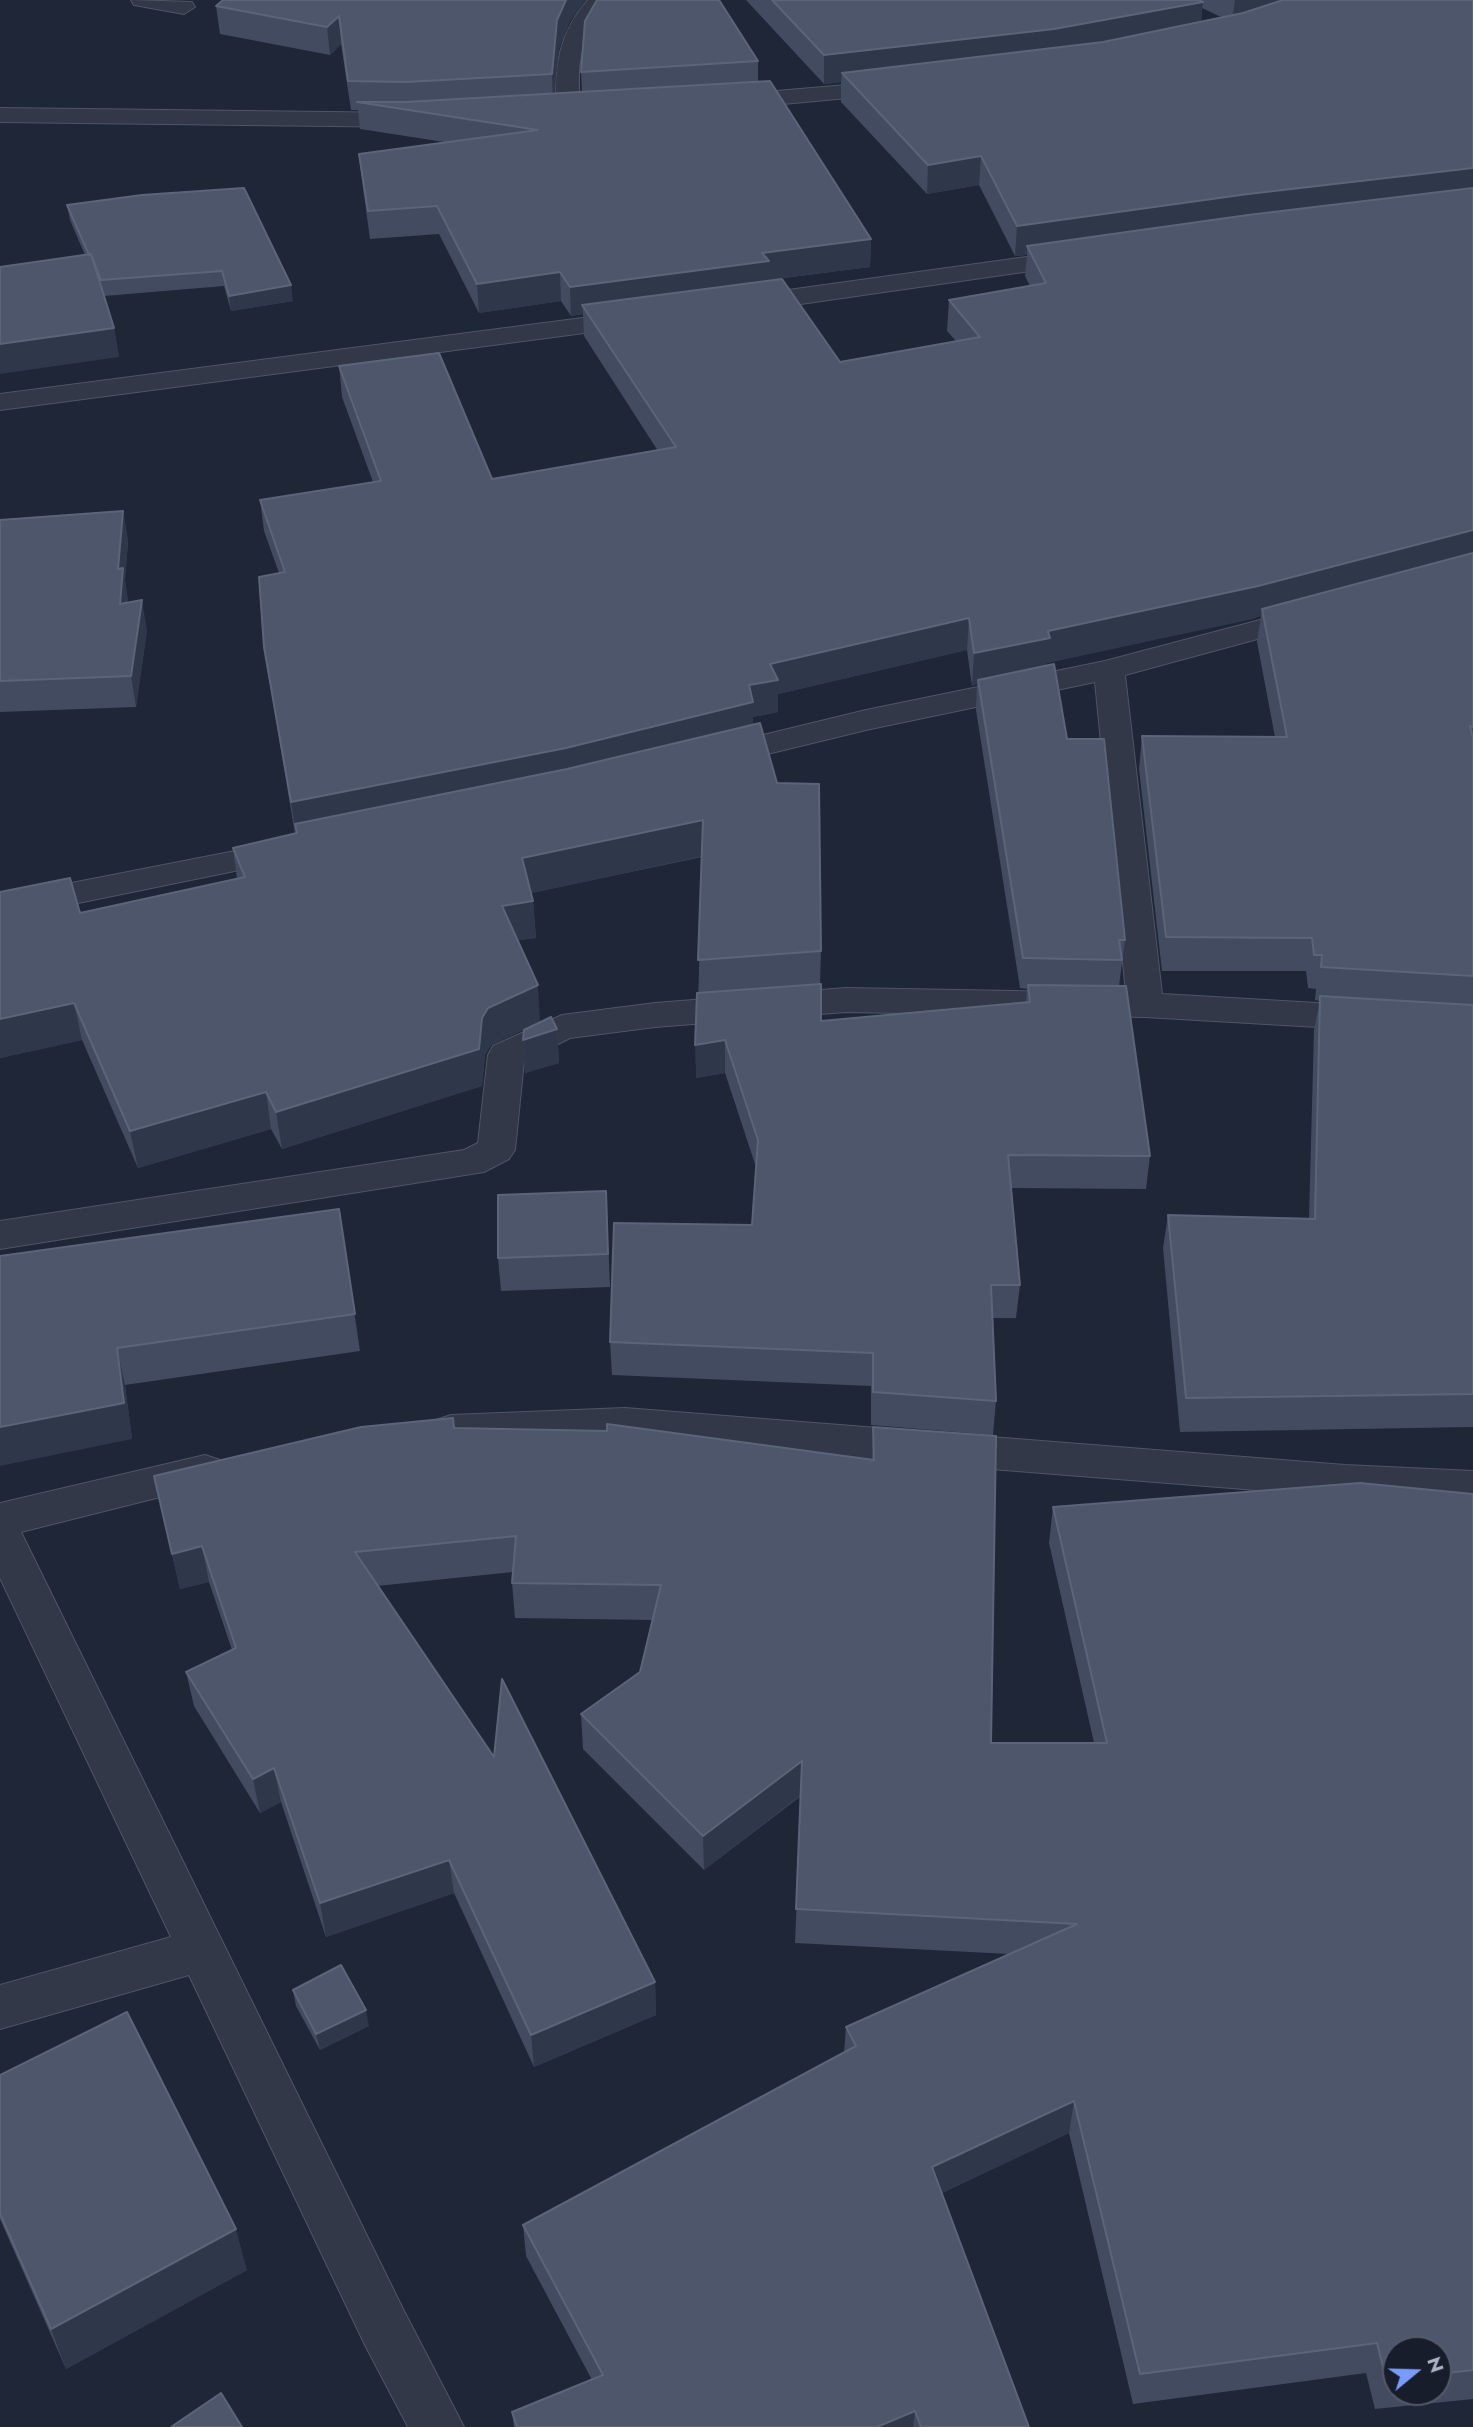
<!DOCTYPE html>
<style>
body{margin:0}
#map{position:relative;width:1473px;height:2427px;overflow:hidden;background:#1e2637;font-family:Jost,sans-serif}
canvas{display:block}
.north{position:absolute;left:1382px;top:2336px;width:70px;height:70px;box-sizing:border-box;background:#181d2c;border:2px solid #535969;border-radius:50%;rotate:71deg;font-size:19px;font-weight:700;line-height:28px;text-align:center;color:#acb2c5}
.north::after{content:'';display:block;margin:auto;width:24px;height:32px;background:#799bfc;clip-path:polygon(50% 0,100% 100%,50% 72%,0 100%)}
</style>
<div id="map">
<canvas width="1473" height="2427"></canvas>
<div class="north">N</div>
</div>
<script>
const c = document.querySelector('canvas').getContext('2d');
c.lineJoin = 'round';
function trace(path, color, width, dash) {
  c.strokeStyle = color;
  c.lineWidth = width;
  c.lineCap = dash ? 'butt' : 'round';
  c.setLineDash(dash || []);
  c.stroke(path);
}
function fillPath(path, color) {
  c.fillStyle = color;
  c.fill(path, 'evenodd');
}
const service = new Path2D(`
 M131,0L192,2L195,7L184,14L134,5Z`);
const minor = new Path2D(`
 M588,0H611C579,47 577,52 580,110L576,115H560L556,110C555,66 558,34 588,0Z
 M893,81L901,83L905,88L901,93L730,109L722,107L718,102L722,97L730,95Z
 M0,108L411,113L419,115L423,120L419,125L411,127L0,122Z
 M1077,250L1086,253L1090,258L1086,263L745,312L736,310L732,304L736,298L745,296Z
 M636,311L645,313L649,319L645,325L0,410V394Z
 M1309,607L1320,610L1324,616L1320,622L1125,675L1162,994L1473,1012V1036L1145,1017L846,1012L655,1027L570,1038L524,1061L515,1150L509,1159L484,1172L0,1249V1221L464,1150L478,1143L488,1055L493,1046L562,1015L655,1003L846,988L1126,993L1095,682L866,730L714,767L703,764L698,757L703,750L714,747L866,710L1105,661Z
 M286,841L298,844L303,851L298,858L0,919V897Z
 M625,1408L1345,1465L1473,1471V1503L1345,1497L625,1440L451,1447L436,1442L430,1431L436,1420L451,1415Z
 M205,1455L220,1460L226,1471L220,1482L21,1532L403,2309L464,2427H408L365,2345L189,1975L0,2029V1985L171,1937L0,1578V1503Z`);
const wall = new Path2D(`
 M746,0H1473V1427L1180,1432L1163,1248L1168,1215L1309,1218L1314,1029L1320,1001L1315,1000L1316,989L1308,988L1306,971H1162L1139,769L1142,736L1275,737L1257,642L1261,616L1047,663V666L1067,739L1125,940L1119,986L1150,1156L1146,1189L1011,1188L1020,1285L1016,1318H992L996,1401L993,1435L871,1425V1386L612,1375L610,1342L752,1225L756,1167L725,1073L696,1078L702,857L531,893L533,901L536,938L518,940L540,1022L557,1029L559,1063L525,1073L523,1040L534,1025L491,1045L485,1055L482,1086L282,1149L271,1129L138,1168L82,1040L0,1058L80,913L237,879L233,848L295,834L269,679L264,647L279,573L264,531L260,500L373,482L342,397L339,366L492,479L658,451L584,336L583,314L571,316L561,301L479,313L439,234L370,239L362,181L359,154L444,142L360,129L358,110H351L341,44L330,55L220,34L216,6L569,23L559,48L554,94L582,92L581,72L758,61V82L871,239L870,267L768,280L840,362L956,341L947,331L949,300L1030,286L1025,276L1027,255L1015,256L979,185L927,194L841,102V82L824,84ZM1202,8L1221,17L1201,22ZM967,650L972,686L977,684L976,710L1020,988L1027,989L1026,1003L821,1021L820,984L821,951L753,724V717L778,712V694Z
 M67,205L293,301L231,311L224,286L104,296L114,328L119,357L85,255L70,220Z
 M123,511L128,541L125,580L128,603L147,630L136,707L0,712V520Z
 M606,1191L610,1287L501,1291L498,1258Z
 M339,1209L360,1351L125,1385L132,1439L0,1256Z
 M873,1427L991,1743H1094L1049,1543L1053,1507L1473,1494V2399L1375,2409L1366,2373L1133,2404L1069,2133L942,2193L1029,2427H514L512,2412L592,2380L526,2256L523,2225L844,2053L846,2027L1009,1954L795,1943L801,1796L704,1870L583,1749L581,1714L640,1672L652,1620L515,1618L512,1583L513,1572L377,1586L494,1757L655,1982L656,2015L534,2067L454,1893L326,1937L281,1802L260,1813L194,1706L186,1672L232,1650L209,1582L180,1589L154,1476L454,1428L872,1460ZM1396,2350H1438V2392H1396Z
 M293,1990L369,2026L320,2050L296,2006Z
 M0,2075L247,2270L66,2369L0,2219Z`);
const shadedWall = new Path2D(`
 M566,0H586L569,23L559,48L553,103L552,74L557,20Z
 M1235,0H1301L1232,22Z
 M1203,2L1200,30L849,81L842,73L841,82L824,84V55Z
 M339,16L341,44L330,55L327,27Z
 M981,156L979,185L927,194L928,165Z
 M1473,168V196L1027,246V255L1015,256L1017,226L1248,194Z
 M871,239L870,267L768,280V290L582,305L583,314L571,316L570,287L762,253Z
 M560,272L561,301L479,313L477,284Z
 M291,285L293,301L231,311L229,296Z
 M114,328L119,357L0,374V344Z
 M123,511L128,541L125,580L128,599L125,635L120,604L118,569Z
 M1473,530V560L1262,609L1261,616L1253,619L1047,663V670L978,680L977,684L972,686L974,653L1048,631Z
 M142,600L147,630L136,707L131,676Z
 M969,618L967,650L778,694V712L753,717V735L296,835L291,802L749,685L770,664Z
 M703,820V856L524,895L522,858Z
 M533,901L536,938L505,942L502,906Z
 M538,985L540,1022L491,1045L485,1055L482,1086L282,1149L276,1112L482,1018L488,1008Z
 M74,1003L82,1040L0,1058V1019Z
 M557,1029L559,1063L525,1073L523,1040Z
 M725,1040V1073L696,1078L695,1045Z
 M266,1092L271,1129L138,1168L130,1131Z
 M117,1348L125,1385L132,1439L0,1466V1427Z
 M202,1546L209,1582L180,1589L172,1554Z
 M802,1761L801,1795L704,1870L703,1836Z
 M274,1768L281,1802L260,1813L253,1779Z
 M449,1860L454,1893L326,1937L320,1903Z
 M655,1982L656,2015L534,2067L531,2035Z
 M366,2010L369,2026L320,2050L316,2034Z
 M1074,2101L1069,2133L929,2199L932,2167Z
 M236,2229L247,2270L66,2369L51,2329Z
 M915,2411L913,2427H877Z`);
const building = new Path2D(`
 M223,0H566L557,20L552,74L406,82L348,81L339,16L327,27L216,6Z
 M597,0H719L758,61L581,72L585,21Z
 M772,0H1198L1203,2L1054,29L824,55Z
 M1283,0H1473V168L1248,194L1017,226L981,156L928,165L842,73L1103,42L1243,13Z
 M770,81L871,239L762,253L769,261L570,287L560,272L477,284L437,206L368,211L359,154L538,130L357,102H406Z
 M244,188L291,285L229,296L222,271L101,280L91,254L89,255L67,205L142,195Z
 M1473,188V530L1258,586L1048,631L1050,638L974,653L969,618L770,664L778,680L749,685L753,702L566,748L291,802L264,647L259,577L285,572L260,500L381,481L339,366L439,353L492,479L676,447L582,305L782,279L840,362L980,337L949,300L1046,283L1027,246L1248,215Z
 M91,254L114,328L0,344V267Z
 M123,511L118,569L123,568L120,604L142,600L131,676L0,681V520Z
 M1473,553V727L1470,726L1473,738V976L1321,967L1322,955H1314L1312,938L1166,937L1142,736L1287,737L1262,609Z
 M1054,664L1067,739H1104L1125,940H1119L1122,960L1023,958L978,680Z
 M760,723L777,783L819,784L821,951L698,960L703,820L522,858L533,901L502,906L538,985L488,1008L482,1018L479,1049L276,1112L266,1092L130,1131L74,1003L0,1019V892L70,878L80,913L245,877L233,848L297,833L295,824L567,769Z
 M821,984V1021L1030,1002L1028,985L1126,986L1150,1156L1008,1155L1020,1285H991L996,1401L873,1392V1353L610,1342L614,1223L752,1225L758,1140L725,1040L695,1045L697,993Z
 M1320,996L1473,1005V1394L1186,1398L1168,1215L1315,1219Z
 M551,1017L557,1029L523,1040L524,1030Z
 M606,1191L608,1254L498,1258V1195Z
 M339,1209L355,1314L117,1348L124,1403L0,1427V1256Z
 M453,1418L454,1428L607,1431V1424L874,1460L873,1427L996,1436L991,1743H1107L1053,1507L1360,1483L1473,1494V2370L1438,2374V2350H1396V2378L1386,2379L1377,2343L1140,2374L1074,2101L932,2167L1029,2427H921L915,2411L877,2427H517L512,2412L603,2375L523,2225L856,2046L846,2027L1077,1924L796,1909L802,1761L703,1836L581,1714L640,1672L661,1585L512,1583L516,1536L355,1552L494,1757L502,1679L655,1982L531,2035L449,1860L320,1903L274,1768L253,1779L186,1672L236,1648L202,1546L172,1554L154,1476L361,1427Z
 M341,1965L366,2010L316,2034L293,1990Z
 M127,2012L236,2229L51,2329L0,2214V2075Z
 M221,2393L242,2427H171Z`);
trace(service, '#4f5566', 2);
trace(minor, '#4f5566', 2);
fillPath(service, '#323847');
fillPath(minor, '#323847');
fillPath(wall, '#424b60');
fillPath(shadedWall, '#2f374b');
fillPath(building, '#4d566b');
trace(building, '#5c6479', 2);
</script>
